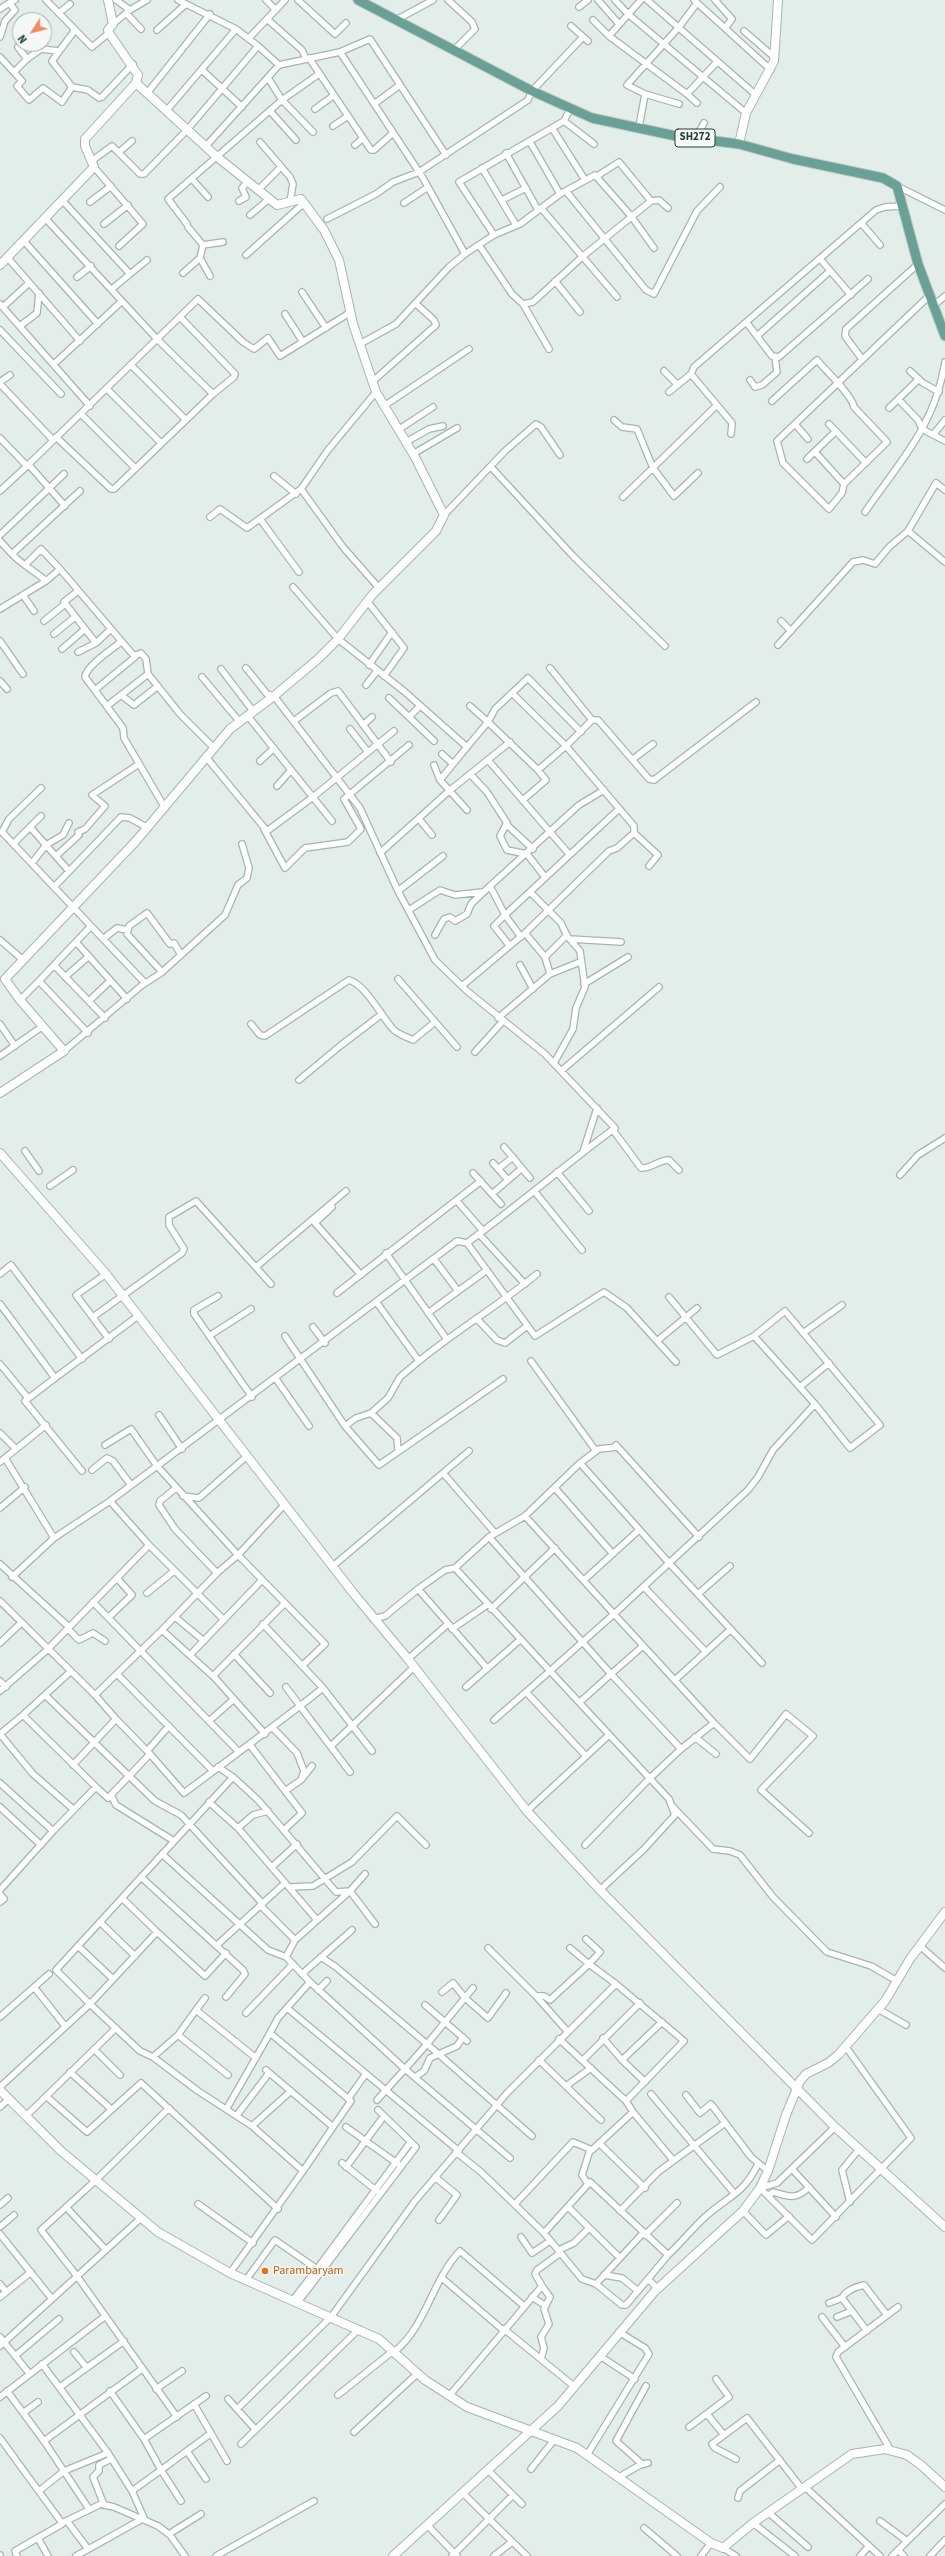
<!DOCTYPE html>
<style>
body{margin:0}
#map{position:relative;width:945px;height:2556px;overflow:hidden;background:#e3ede9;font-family:"Source Sans 3",sans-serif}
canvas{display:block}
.north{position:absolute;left:12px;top:12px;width:40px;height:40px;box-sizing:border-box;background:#f4f9f7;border:1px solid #a0aeab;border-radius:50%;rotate:234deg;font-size:11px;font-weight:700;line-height:16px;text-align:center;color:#233e38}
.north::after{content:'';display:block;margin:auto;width:14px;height:18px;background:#ee8b60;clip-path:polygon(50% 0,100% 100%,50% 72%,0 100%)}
</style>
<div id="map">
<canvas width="945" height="2556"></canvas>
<div class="north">N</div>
</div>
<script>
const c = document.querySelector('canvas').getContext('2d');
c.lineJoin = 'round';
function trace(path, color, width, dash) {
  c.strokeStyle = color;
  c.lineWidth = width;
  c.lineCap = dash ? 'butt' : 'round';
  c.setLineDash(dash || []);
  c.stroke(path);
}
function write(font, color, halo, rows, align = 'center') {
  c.font = font + ' "Source Sans 3",sans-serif';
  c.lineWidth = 3;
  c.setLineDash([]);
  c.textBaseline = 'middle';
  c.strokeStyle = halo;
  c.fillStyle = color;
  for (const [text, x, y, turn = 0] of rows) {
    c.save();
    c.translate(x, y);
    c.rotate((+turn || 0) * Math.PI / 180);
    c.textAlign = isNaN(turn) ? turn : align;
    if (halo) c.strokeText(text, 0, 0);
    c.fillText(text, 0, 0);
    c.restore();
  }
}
const street = new Path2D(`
 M46,0L92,47L109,33
 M116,0L130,10
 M266,0L276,10
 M285,0L267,19L302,50L306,59
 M298,0L335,34L346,23
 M448,0L472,22L475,29L453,51
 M598,0L619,24
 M615,0L628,14L746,113
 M641,0L609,36L687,94L717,62
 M647,0L756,95
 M694,0L771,70
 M715,0L732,19L725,28
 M579,7L588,0
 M0,9L9,3
 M59,13L70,4
 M126,13L141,29
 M396,20L433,0
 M593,20L609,36
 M113,24L130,10L147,0
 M571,26L588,41
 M157,30L186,4
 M744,31L774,57
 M0,37L5,21L15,10L9,3L15,0
 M249,38L267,19
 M258,46L279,65L340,52L370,39L446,155
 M340,52L423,178L465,254
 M0,57L22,81L17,86L29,100L43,88L62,102L72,87L88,90L99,98L102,97L133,64
 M309,58L371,150H374L393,133
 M27,59L41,49L59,51
 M202,70L242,107
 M14,72L27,59L18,47
 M72,87L52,61L75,30
 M148,92L210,14
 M687,94L697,103
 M374,104L400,85
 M679,104L645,94L627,85L679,27L697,3
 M315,109L333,96
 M167,110L236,29
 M270,111L296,140
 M564,121L594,144
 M333,126L348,116
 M639,127L645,94
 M552,128L585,180
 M313,132L282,100L319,74
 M696,138L704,123
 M260,142L290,177L293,184L290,202
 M530,142L560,194
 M355,145L363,138
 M206,146L279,65
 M119,152L132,141
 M506,153L538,210
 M93,160L112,146L140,174H144L187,130L258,46L236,29L178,0
 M94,167L143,224L119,246
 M482,168L516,225
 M597,176L619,162L651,201
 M192,179L208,197
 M897,186L945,210
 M258,190L281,167
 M566,191L646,290L654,294L697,211L720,187
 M62,200L130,274L147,260
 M502,200L526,188
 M239,201L246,197L242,188L247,182
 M90,202L111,186
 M404,203L428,187
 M541,208L617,297
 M250,215L269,199
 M45,218L157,339L213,394
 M327,219L376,194L393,182L419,172L528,100L532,91L582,38
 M104,224L128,205
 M187,224L168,199L282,100L268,78
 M862,224L880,245
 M494,235L459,182L564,121L570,109
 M23,240L98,324
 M203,245L223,242
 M479,245L512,294L523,304L533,302L582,257L651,201L659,200L668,208
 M246,255L304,203
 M7,257L80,341
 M200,258L210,276
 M821,260L851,295
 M183,273L200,258L203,245L188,227
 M77,277L91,266
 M555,281L580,312
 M112,289L130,274
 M302,292L326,328
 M0,304L90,406
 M523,304L549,349
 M933,306L945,296
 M3,307L29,283
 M285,314L303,342
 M747,323L772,356L779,357L868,279
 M20,326L37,313L39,293
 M0,330L61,394
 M757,336L830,271
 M360,344L396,324L449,267L465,254L494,235L520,224L560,194L595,175L631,216L654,248
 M862,359L845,336L846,329L918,264
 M54,364L121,302
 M131,365L186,420
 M664,371L678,385
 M910,371L923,383L939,392
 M750,380L755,387L762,385L777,372L775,357
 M0,382L10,375
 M372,382L436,325L434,320L415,303
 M0,384L53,440
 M107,389L161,443
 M669,392L691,374
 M899,400L918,420L922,429L945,441
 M772,401L817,360C826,371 852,395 854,407L887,442L844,484L842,493L829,509L783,463L777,441C828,393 878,344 929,296
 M384,406L469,349
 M889,408L919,379
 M81,414L135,468
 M614,420L622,427L637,429L653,468L674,496L698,473
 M795,424L808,439
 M829,424L866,463
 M398,430L433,407
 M731,434L732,423L691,374L694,367L876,210L885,207L903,206
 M933,435L945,420
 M56,437L111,489H114L213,394L234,377L235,374L180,317
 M0,438L27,466L198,299L243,342L254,349L268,338L280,356L351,312
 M406,442L429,429L443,426
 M815,452L844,484
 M413,454L457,428
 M807,459L836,431
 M29,465L65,506
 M491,467L573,556L665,646
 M274,476L296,494
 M301,489L343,547L379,588
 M945,490L936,483L908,531L945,562
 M0,491L27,466
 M623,497L717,405
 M865,512C900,461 935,426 945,362
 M444,515L505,451L536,424L541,427L560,455
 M210,517L220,509L247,528L301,489L328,450L376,392
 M260,519L299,572
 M0,535L64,474
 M0,541L12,554L80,491
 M12,554C22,565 35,571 46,581
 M25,565L41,549L60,569
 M293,587L338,639L405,692L467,747L488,722L538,770L566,746L634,826V833L617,848L609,851L525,933L462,986
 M23,595L34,611
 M367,601L404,648L384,676
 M0,609L46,581L60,569L135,657L95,690
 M44,621L65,604
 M781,621L791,631
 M54,634L75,617
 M0,641L23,674
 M121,642C112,649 86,666 85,677L123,728L124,738L165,808
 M96,643L111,629
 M778,645L853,562L863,560L875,564L889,547L908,531
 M62,649L85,629
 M78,652L96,643L64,602L78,591
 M134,656L141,653L146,659L148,674
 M369,665L392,632
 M246,668L267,694L274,696L360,808L398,891L435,960L467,991L545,1054L615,1128C565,1165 517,1206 467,1243
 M550,668L592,720
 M221,669L253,711
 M202,677L239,721
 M0,681L7,689
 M366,685L377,671
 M513,694L566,746L592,720H598L649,779L654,780L756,702
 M121,695L134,705L158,686
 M389,698L409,717L419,707
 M107,706L148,674L180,714L214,748
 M470,706L488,722L495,709L528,678L581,732
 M247,715L332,821
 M409,717L434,741
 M294,721L331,693L338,691L391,762
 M363,725L372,717
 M350,729L368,752
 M467,747L440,780L467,810
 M442,754L453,764
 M206,757L267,831L313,797L394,731
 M633,759L653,744
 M488,760L569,854
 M260,761L274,748
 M434,765L440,780
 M471,775L487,792L507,823L500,836L507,850L527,854L545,877
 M277,786L291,770
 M41,788L9,819L2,832L54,887L121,817L130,818L148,828
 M523,800L546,780L538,770
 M419,819L432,835
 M506,824L533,849
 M30,827L69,871
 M264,829L285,868L305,848L348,842L361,829L344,799L409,745
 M634,833L658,855L649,866
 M13,844L41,816
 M380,853L449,791L510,742
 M56,856L79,835L78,832L85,829L105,806L92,795L139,764
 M32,863L46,845L63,835L69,823
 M54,887L145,983
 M398,891L443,856
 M530,892L561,923L567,936L580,951L585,987L576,1008L573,1029L554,1063
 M409,910L440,890L455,895L482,892
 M525,933L545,957L550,974
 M435,935L444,919L450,917L455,921L467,914L471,904L490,886
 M521,937L505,915L619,809
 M103,939L117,928L127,930
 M570,939L621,942
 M0,940L22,959
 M76,942L127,999
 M509,945L494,926L505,915L490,886L579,805L604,790
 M545,957L567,935
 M54,965L105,1018
 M520,965L533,989
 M162,972L127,934L129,926L147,913L170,944L174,943L181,955
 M65,977L89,956
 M398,979L457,1047
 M39,981L91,926
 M584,984L628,957
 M20,1000L39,981L88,1033
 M89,1001L110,981
 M498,1018L550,974L580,962
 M0,1024L15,1046
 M251,1024L260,1035L265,1036L349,980C366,985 381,1016 393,1029C397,1034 407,1037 413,1040L435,1022
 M64,1051L141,986L161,973L225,915L238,885L247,878L249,868L242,844
 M475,1052L503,1021
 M0,1056L43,1026
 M561,1071L659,987
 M299,1080L340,1046L382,1014
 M613,1130L641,1168C651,1169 658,1160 669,1160L679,1170
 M504,1147L530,1178
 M25,1151L39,1171
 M583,1152L597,1108
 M493,1163L508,1180
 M498,1169L513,1157
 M557,1172L589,1211
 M473,1173L501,1204
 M900,1175L918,1155L945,1138
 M50,1186L73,1170
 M535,1192L582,1250
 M492,1194L521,1169
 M457,1201L483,1231
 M332,1207L315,1223L361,1275
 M479,1234L525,1284
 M386,1253L446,1338
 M434,1259L458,1291
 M256,1267L346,1191
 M0,1274L11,1265L82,1359
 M106,1274L76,1295L109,1339
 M337,1293L481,1181
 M218,1296L194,1310V1314L252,1397
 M669,1297L717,1355L754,1336L785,1311L880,1425L850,1448L815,1404L754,1336
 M377,1303L419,1361C457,1330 499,1305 537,1274
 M0,1304L55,1378L25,1401L82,1471
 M428,1313L487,1270
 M93,1317L182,1253L184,1249L169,1225V1217L196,1201L271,1284
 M477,1319L497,1340L505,1343L527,1326
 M313,1327L325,1343
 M803,1333L842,1305
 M209,1336L251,1309
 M285,1336L345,1426L379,1465L503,1379
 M657,1341L697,1308
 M531,1361L596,1451
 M0,1364L28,1398
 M55,1378L138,1316
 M276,1379L309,1426
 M800,1387L829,1363
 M371,1413L397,1438L398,1451
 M159,1415L182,1449
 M345,1426L356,1418L371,1413L388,1398L400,1377L419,1361
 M0,1433L16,1449
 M105,1445L131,1429L157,1466L110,1501L149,1545
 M616,1445L699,1537
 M5,1458L54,1538L12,1577
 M0,1462L46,1425
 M580,1463L670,1564L762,1663
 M92,1470L107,1458L113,1461L131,1485
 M443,1473L495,1533
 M176,1488L160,1501L159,1505L175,1529L217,1573L238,1555L157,1466L457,1241L467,1243L535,1336L604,1292L627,1308L676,1362
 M555,1488L613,1554
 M183,1496L199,1498L247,1456
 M285,1504L238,1555L325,1644L302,1666
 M0,1508L25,1487
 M489,1537L611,1674L643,1646
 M54,1538L110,1501
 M0,1564L69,1627
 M333,1566L469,1451
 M455,1568L489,1537L525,1516L580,1463L599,1449L618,1447
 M217,1573L162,1630L215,1678L265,1734
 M584,1580L639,1530
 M644,1587L706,1652
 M147,1593L174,1571
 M698,1594L730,1566
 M0,1601L95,1695L162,1630
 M93,1602L239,1752L300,1706L286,1687
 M491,1609L555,1548
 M109,1617L132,1595L117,1578
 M175,1617L204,1641
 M373,1619L385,1616L418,1589
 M263,1624L323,1688L372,1751
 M68,1629L79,1640L93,1633L105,1641
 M452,1629L487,1605
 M0,1643L21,1623
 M234,1654L270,1693
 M190,1655L262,1580
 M408,1659L448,1624
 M487,1668L418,1589L445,1570L455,1568L550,1671L614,1614L525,1516
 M117,1674L213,1771
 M213,1676L284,1604
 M675,1680L731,1629
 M0,1681L6,1687
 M466,1687L521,1639
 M323,1688L300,1706L350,1772
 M0,1691L47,1650L149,1545L224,1620
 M526,1692L586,1756
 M45,1695L155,1801L181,1815L262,1903
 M580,1702L611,1674L681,1749L649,1779L585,1845
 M23,1715L70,1672
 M494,1720L550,1671L669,1799L675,1815L644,1849L600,1890
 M209,1721L234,1699
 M714,1723L750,1759L786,1714L813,1736L761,1790L809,1833
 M273,1728L297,1753L304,1771L301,1780
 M0,1734L23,1715L96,1787L53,1831L0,1783
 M0,1734L33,1774L73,1809
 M695,1737L716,1754
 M250,1745L302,1813L284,1830
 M331,1746L414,1667
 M681,1749L714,1723L614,1614L748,1490L758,1477L773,1450L815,1404
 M147,1751L169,1726
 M150,1754L184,1793L239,1752
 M73,1765L116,1719L95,1695
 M218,1767L233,1777
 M96,1787L108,1798L150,1754L116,1719
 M285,1791L301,1780L312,1766
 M111,1795L116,1805L174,1841
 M209,1802L238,1828L317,1920
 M0,1807L41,1845
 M673,1807L713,1849L730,1851L740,1855L773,1897L827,1952L871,1966L897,1981
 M527,1811L609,1735
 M238,1828L253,1815L268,1811
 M162,1854L268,1950L286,1957
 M273,1866L297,1844
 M141,1877L243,1970L245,1974L226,1997
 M291,1887L313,1886L352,1862L397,1816L426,1845
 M0,1890L53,1831
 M0,1894L4,1899L0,1902
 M122,1898L157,1932
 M260,1905L295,1940L286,1957L310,1982
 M100,1922L135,1956
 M295,1940L350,1891L375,1924
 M217,1945L285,1883
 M78,1946L113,1979
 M920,1946L945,1968
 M488,1948L536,1996H544L550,2000L589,1964L616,1984L684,2041L626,2101
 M570,1948L589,1964L600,1952L586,1939
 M226,1953L205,1976L157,1932L90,2004L56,1970L233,1777L258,1800L336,1892L350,1891L365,1874
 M321,1957L336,1967L427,2044L473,1988
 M302,1974L352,1930
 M34,1987L65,2026
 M318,1990L327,1981
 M442,1992L453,1983L465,1998L488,2018L506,1993
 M536,1996L567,2031
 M425,2005L467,2041
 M287,2008L459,2151
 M878,2009L906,2025
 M196,2010L205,1998
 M246,2013L293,1964
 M0,2017L49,1974
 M178,2035L228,2075
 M603,2038L622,2060L662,2022
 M559,2039L626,2101L633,2112L673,2160
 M94,2049L120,2075
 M153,2057L198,2091L252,2126L303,2171L230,2273
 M539,2060L601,2120
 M583,2060L640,2003
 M622,2060L645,2082
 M266,2070L333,2127L303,2171
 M70,2072L111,2109
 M415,2077L424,2071L430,2058L457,2046L463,2037
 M566,2086L591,2068
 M0,2087L90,2004L140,2051L153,2057L178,2035L196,2010L256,2058
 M651,2094L734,2193
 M686,2095L700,2113L711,2104L751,2157L768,2171
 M46,2096L87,2132L141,2083L278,2209
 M348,2099L365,2075
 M0,2107L9,2099
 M169,2108L95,2181L41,2230L77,2276L177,2417
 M227,2108L270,2033
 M237,2115L269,2073
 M26,2116L116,2028
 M252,2126L291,2091
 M333,2127L351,2101L270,2033L278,2018L310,1982L405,2069L377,2100
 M346,2127L398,2164
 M599,2143L645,2188
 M456,2152L481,2172L544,2233L590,2182L668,2255L648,2279L657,2288
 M510,2158L405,2069L427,2044L532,2136
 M342,2163L377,2191
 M346,2167L381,2120
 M793,2170L836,2217
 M435,2177L457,2195L439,2220
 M588,2184L582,2175L590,2150
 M760,2188L812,2240L911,2138L846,2047
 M760,2188L777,2183L835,2127
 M769,2195L773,2192C789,2197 797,2200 809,2187
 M850,2202L842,2170L860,2148
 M198,2204L253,2243
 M515,2204L573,2142L592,2150L633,2112
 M0,2205L8,2198
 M66,2207L106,2250
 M568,2207L619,2257
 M620,2211L658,2172L725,2123
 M743,2211L766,2235L789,2216
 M0,2227L14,2215
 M544,2233L582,2279L596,2284L622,2305H626L648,2279
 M0,2234L52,2299L141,2218
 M645,2235L677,2203
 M521,2237L532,2253L550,2241
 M668,2255C681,2243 692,2229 705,2217C728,2196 743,2195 758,2164
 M604,2275L622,2278L638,2291
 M442,2278L503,2330
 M246,2280L275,2240L317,2269L410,2143
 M0,2284L6,2292
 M596,2284L643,2233
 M0,2297L31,2272
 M532,2297L546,2306
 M842,2298L867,2331
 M293,2300L317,2269
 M298,2302L416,2147L378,2110
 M829,2303L842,2298C846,2290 855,2287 864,2285L887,2315
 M822,2317L845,2347
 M837,2317L852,2311
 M504,2329L575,2387
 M0,2337L29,2373
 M0,2346L52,2299
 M74,2352L87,2368
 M394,2352C426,2327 432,2280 460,2251L524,2306
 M15,2356L59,2319
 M600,2356L635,2379
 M541,2359L544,2348L541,2337L549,2324L544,2309L550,2297L542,2286
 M42,2364L108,2453L132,2491
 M60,2387L124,2341
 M156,2389L182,2371
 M7,2391L44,2441
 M110,2391L144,2439
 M338,2395L393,2351
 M449,2396L542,2286L535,2274L537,2270L559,2254L561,2249L574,2243L589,2228
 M0,2397L104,2317
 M228,2399L255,2429
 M194,2404L227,2461
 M237,2409L331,2317L415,2201L507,2093L616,1984
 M23,2413L38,2402
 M707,2414L724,2435
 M689,2427L729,2397L716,2379
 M354,2432L417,2374
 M0,2438L62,2523L101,2504L114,2507L158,2526L170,2535L185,2556
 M241,2444L359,2329
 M890,2449L836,2357L838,2352L898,2307
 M187,2451L206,2479
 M587,2455L649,2354L645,2348L619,2332
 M736,2459L715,2448L712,2444L747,2418L802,2489
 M642,2464L616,2441L646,2386
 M531,2469L554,2440
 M488,2470L522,2504
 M619,2477L640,2465L648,2463
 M805,2487L880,2556
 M39,2491L64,2471L108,2453
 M513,2495L489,2519L527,2556
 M738,2498L740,2491L780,2460
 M181,2501L161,2470L210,2434
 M104,2505L93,2477L99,2471V2465L111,2459
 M89,2509L44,2441L142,2369
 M769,2513L808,2547
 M67,2521L88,2549
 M880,2521L907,2541
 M753,2523L795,2556
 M427,2525L457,2556
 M644,2528L677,2556
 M169,2534L201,2514
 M38,2538L48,2556
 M723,2548L736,2556
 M898,2550L904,2556
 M0,2555V2556
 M17,2556L15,2551L62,2524
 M76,2556L144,2518L132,2491L161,2470L144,2439L206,2396
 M216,2556L314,2501
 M452,2556L489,2519L463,2493
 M494,2556L512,2542
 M701,2556L711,2543
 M860,2556L869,2546
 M892,2556L945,2504
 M930,2556L945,2540`);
const secondary = new Path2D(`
 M739,144L746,113L774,61L778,0
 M0,265L94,167L85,146V139L136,83L138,75L109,33L108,30L113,24L108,0
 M0,1093L64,1051L20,1000L5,979L136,841L230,729L274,696L318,659L338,639L373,594L436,531L444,515L415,457L376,392L353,324L339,260L324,230L301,199L277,205L216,156L136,83
 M0,1153L106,1274L354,1594L408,1659L527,1811L600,1890L835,2127L945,2227
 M0,2090L61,2151L158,2232L230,2273L379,2339L425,2380L467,2407L577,2448L711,2543L723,2548L753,2523L852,2454L885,2449L907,2455L921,2465L945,2487
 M393,2556L558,2406L655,2291L743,2211L760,2188L768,2171L786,2115L800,2081L806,2074L828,2063L838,2055L885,2001L910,1959L945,1912`);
const primary = new Path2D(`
 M358,0L532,91L592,118L676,136L739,144L793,159L883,178L897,186L918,264L945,336`);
const markers = [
 [265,2271,4,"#e8710a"]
];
const shields = [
 [695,138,40]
];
const shieldNames = [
 ["SH272",695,138]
];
const foodNames = [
 ["Parambaryam",273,2271]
];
trace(street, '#a6b5b0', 8);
trace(secondary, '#a2b8b2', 10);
trace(primary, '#c1c9c7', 11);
trace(street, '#fff', 5.5);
trace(secondary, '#fff', 8);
trace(primary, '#69a196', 9);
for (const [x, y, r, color] of markers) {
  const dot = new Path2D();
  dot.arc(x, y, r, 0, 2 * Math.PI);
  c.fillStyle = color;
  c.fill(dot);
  trace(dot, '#f4f9f7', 1.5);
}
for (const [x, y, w] of shields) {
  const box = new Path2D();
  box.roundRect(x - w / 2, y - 9, w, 18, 3);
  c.fillStyle = '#f4f9f7';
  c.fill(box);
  trace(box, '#233e38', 1);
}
write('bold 11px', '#233e38', null, shieldNames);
write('12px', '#c56008', '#f4f9f7', foodNames, 'left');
</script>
